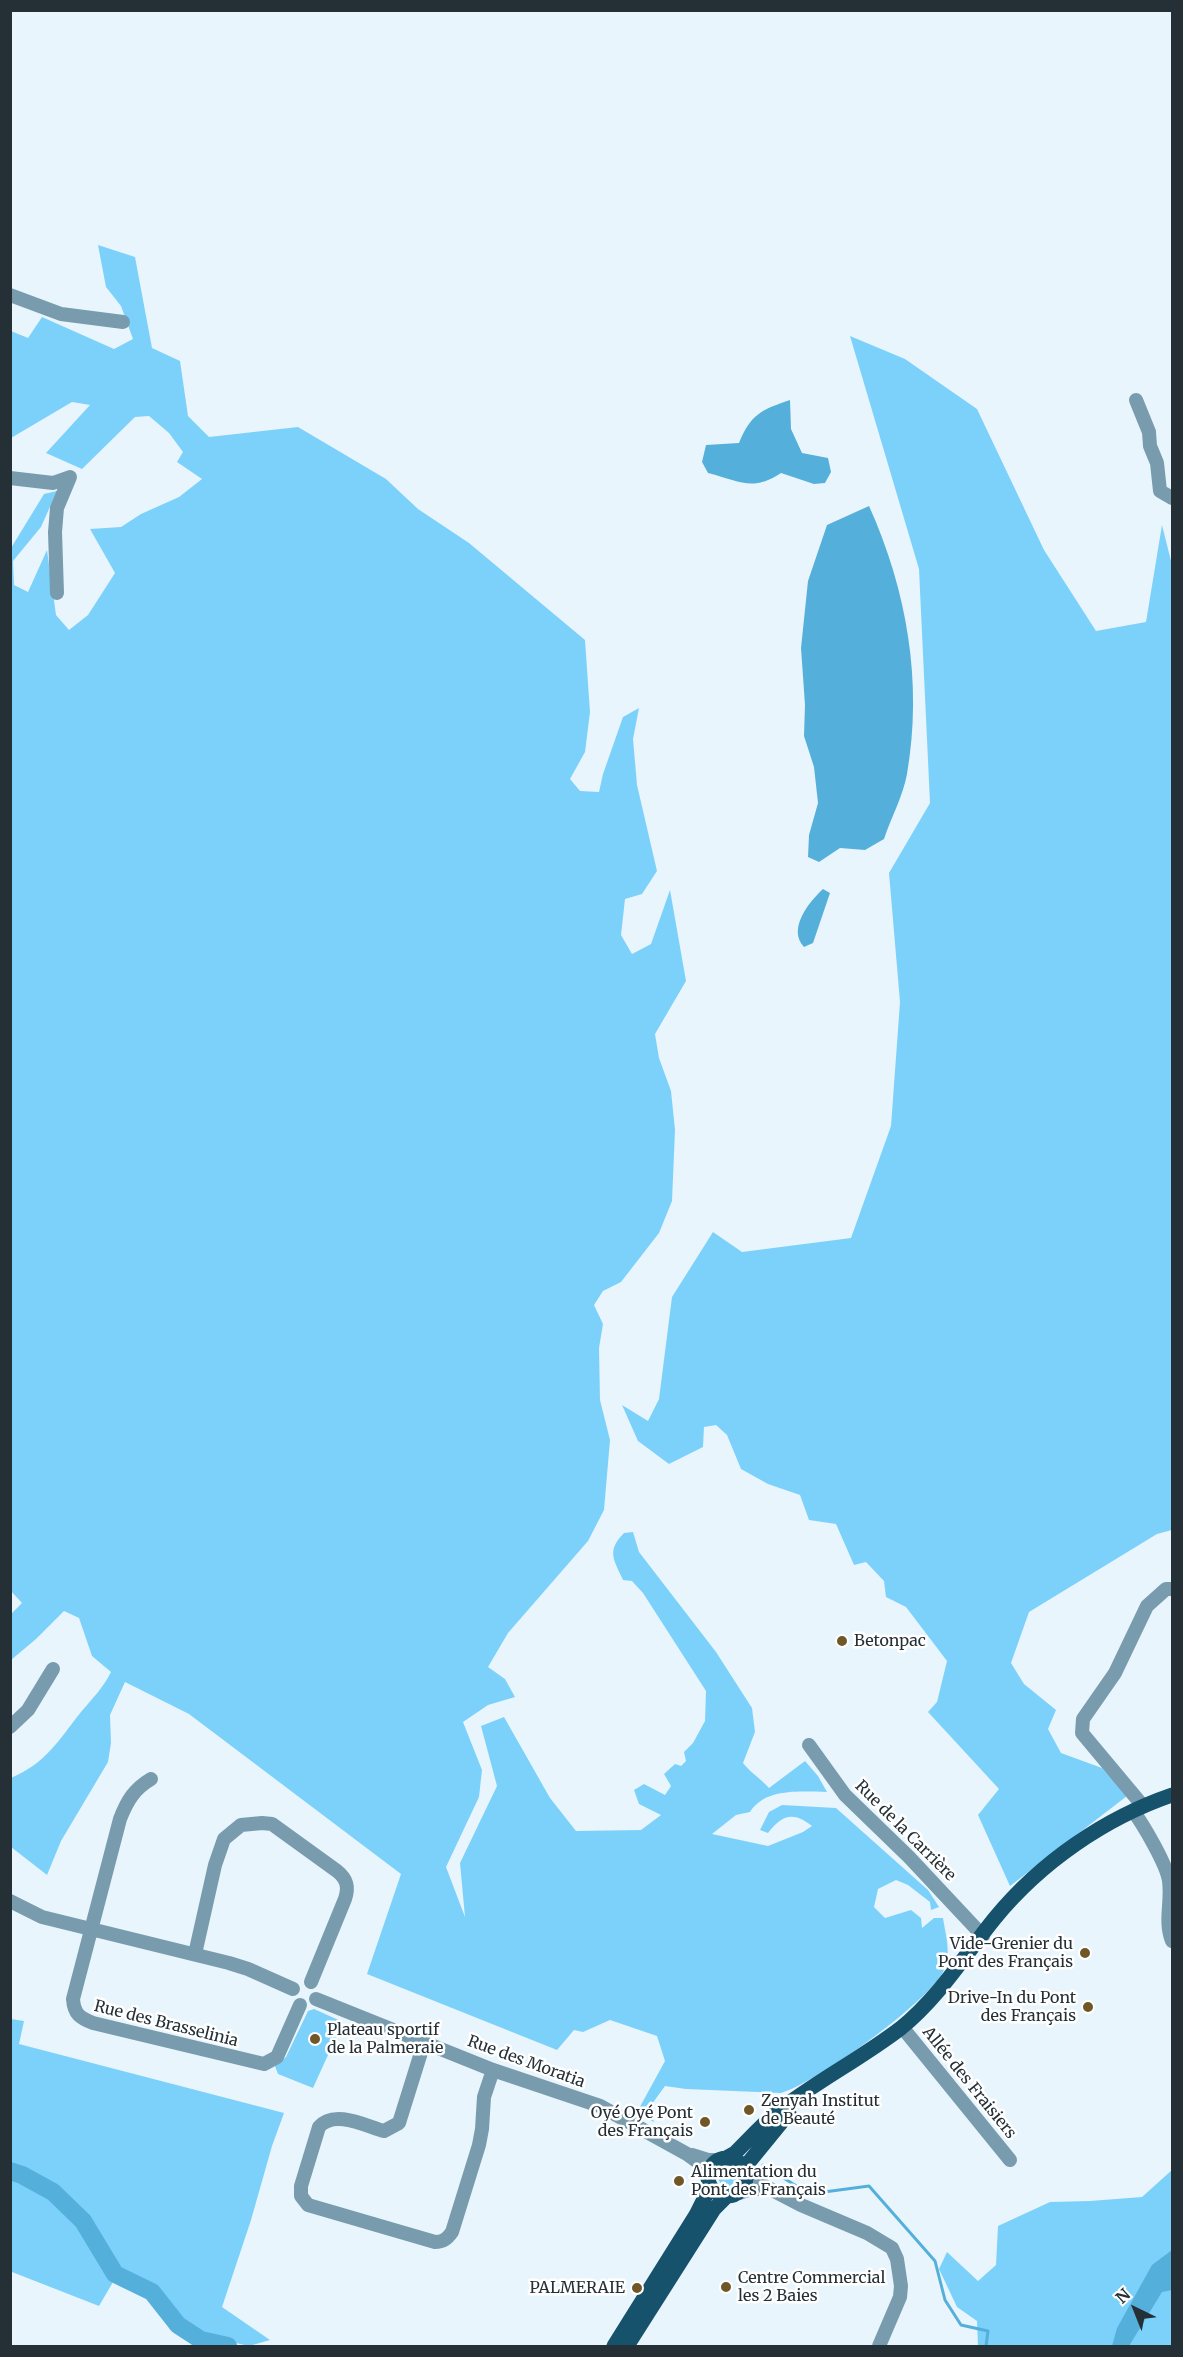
<!DOCTYPE html>
<meta charset="utf-8">
<style>
body{margin:0}
#map{position:relative;width:1183px;height:2357px;overflow:hidden;background:#e9f5fc;font-family:Merriweather,serif}
canvas{display:block}
.frame{position:absolute;inset:0;border:12px solid #253036;pointer-events:none}
.north{position:absolute;left:1105px;top:2279px;width:60px;height:60px;-webkit-text-stroke:4px #fff;paint-order:stroke;rotate:317deg;font-size:16px;font-weight:700;line-height:24px;text-align:center;color:#253036}
.north::after{content:'';display:block;margin:auto;width:21px;height:27px;background:#253036;clip-path:polygon(50% 0,100% 100%,50% 72%,0 100%)}
</style>
<div id="map">
<canvas width="1183" height="2357"></canvas>
<div class="frame"></div>
<div class="north">N</div>
</div>
<script>
const c = document.querySelector('canvas').getContext('2d');
c.lineJoin = 'round';
function fillPath(path, color) {
  c.fillStyle = color;
  c.fill(path, 'evenodd');
}
function trace(path, color, width, dash) {
  c.strokeStyle = color;
  c.lineWidth = width;
  c.lineCap = dash ? 'butt' : 'round';
  c.setLineDash(dash || []);
  c.stroke(path);
}
function write(font, color, halo, rows, align = 'center') {
  c.font = font + ' Merriweather,serif';
  c.lineWidth = 5;
  c.setLineDash([]);
  c.textBaseline = 'middle';
  c.strokeStyle = halo;
  c.fillStyle = color;
  for (const [text, x, y, turn = 0] of rows) {
    c.save();
    c.translate(x, y);
    c.rotate((+turn || 0) * Math.PI / 180);
    c.textAlign = isNaN(turn) ? turn : align;
    if (halo) c.strokeText(text, 0, 0);
    c.fillText(text, 0, 0);
    c.restore();
  }
}
const green = new Path2D(`
 M98,245L135,257L152,348L180,361L188,416L209,437L298,427L386,479L418,509L469,543L585,640L590,712L585,752L570,779L580,791L599,792L603,774L623,717L639,708L633,739L637,785L657,871L642,894L625,899L621,935L632,954L651,944L670,890L686,981L655,1034L659,1058L671,1091L675,1130L672,1201L659,1233L621,1282L603,1291L594,1305L603,1324L599,1348L600,1400L610,1440L604,1510L588,1541L508,1633L488,1667L505,1679L515,1697L488,1705L463,1722L482,1770L479,1797L446,1867L465,1917L460,1863L497,1786L481,1726L504,1717L550,1798L576,1831L641,1830L661,1815L639,1804L634,1790L644,1784L665,1795L671,1786L664,1774L675,1764L681,1766L686,1761L684,1752L693,1743L705,1721L706,1691L643,1593L632,1581L623,1580C614,1560 606,1551 624,1533L633,1532L639,1552L716,1652L752,1708L755,1732L743,1763C751,1773 760,1778 769,1788L805,1761L818,1776L827,1792C802,1792 766,1787 750,1812L736,1815L712,1834L768,1846L803,1832L812,1826C793,1811 782,1815 768,1833L760,1830L769,1812L782,1805L836,1808L928,1890L939,1907L931,1910L930,1902L908,1885L896,1880L878,1889L874,1907L885,1918L911,1910L921,1918L922,1928L934,1918H943C946,1937 952,1954 943,1972C926,2004 816,2083 781,2093L686,2089L665,2086L649,2108L654,2122L636,2114L665,2061L657,2036L610,2020L583,2032L574,2030L557,2050L367,1974L401,1874L189,1714L125,1682L110,1715L111,1743L108,1762L61,1841L47,1875L11,1847V1778C46,1763 58,1741 81,1712C92,1699 103,1688 111,1672L92,1656L79,1618L64,1611L36,1639L11,1660V1614L22,1603L10,1590L11,548L44,494L57,491L41,527L13,561L14,585L28,592L47,550L56,615L69,630L88,615L115,573L90,529L121,527L141,514L179,497L202,479L177,462L183,452L169,433L149,416L135,417L82,469L46,453L90,405L72,402L11,438V331L28,338L42,317L114,349L133,339L121,306L106,287Z
 M850,336L905,359L977,409L1044,550L1096,631L1146,622L1162,525L1172,565V1530L1157,1534L1029,1612L1011,1663L1024,1684L1056,1710L1048,1729L1061,1753L1102,1768L1127,1796L1010,1886L978,1815L999,1789L928,1712L937,1702L947,1661L906,1607L886,1597L884,1581L866,1562L854,1565L836,1524L809,1520L800,1495L768,1484L741,1469L727,1435L716,1425L704,1427L703,1447L669,1464L638,1441L622,1405L648,1421L659,1399L672,1297L713,1232L742,1252L851,1238L891,1126L900,1002L889,873L930,803L919,569Z
 M314,2009L343,2022L313,2088L278,2074L275,2066L286,2057L308,2011Z
 M11,2019L24,2021L19,2044L284,2113L272,2146L251,2220L222,2307L270,2340L249,2346L201,2335L177,2315L153,2288L120,2270L99,2306L12,2272L11,2274Z
 M718 2177a9 9 0 1 1 18 0a9 9 0 1 1-18 0Z
 M1172,2170V2346H978L977,2321L957,2307L939,2269L947,2252L978,2281L996,2265L998,2226L1050,2202L1090,2201L1142,2197Z`);
const water = new Path2D(`
 M790,400L791,429L802,453L828,458L831,472L825,483L814,484L781,473C752,492 740,481 708,473L702,462L706,445L739,443C751,414 761,410 790,400Z
 M869,506C907,590 923,683 907,774C903,796 891,818 884,839L865,850L840,848L819,862L808,857L809,835L818,803L814,767L804,736L805,705L801,648L808,581L827,525Z
 M823,889L830,893L813,943L804,947C787,929 809,902 823,889Z
 M1172,2250V2290L1162,2292L1129,2346H1112L1117,2328L1152,2265Z`);
const stream = new Path2D(`
 M763,2165L809,2194L869,2186L935,2261L945,2300L961,2325L988,2331L986,2346`);
const river = new Path2D(`
 M10,2171L22,2175L53,2192L83,2221L115,2274L152,2292L178,2325L201,2340L228,2346`);
const minor = new Path2D(`
 M10,295L61,314L123,322
 M1136,400L1149,432L1150,446L1157,463L1160,491L1172,498
 M10,478L53,483L70,477L57,508L55,532L57,593
 M10,1727L28,1710L53,1669
 M809,1745L845,1795L909,1857L983,1936
 M151,1779C134,1789 127,1801 120,1819L73,1999C74,2014 80,2018 93,2023L264,2064L277,2057L300,2005
 M1143,1806L1082,1733L1083,1719L1115,1673L1147,1606L1166,1589H1172
 M1133,1811C1143,1824 1167,1865 1169,1881C1172,1902 1164,1921 1172,1941
 M10,1901L42,1917L229,1963L248,1969L293,1989
 M195,1954L215,1865L224,1839L241,1825L262,1823L272,1824L337,1871C347,1879 349,1887 345,1899L311,1982
 M316,1999L493,2070L600,2106L687,2154L698,2162L708,2176
 M902,2027L1010,2160
 M424,2043L399,2123L384,2131C366,2126 334,2109 319,2127L301,2186V2196L308,2205L435,2242C443,2242 447,2239 452,2232L479,2145L482,2129L484,2097L493,2070
 M692,2155L708,2160H718
 M747,2177L801,2205L867,2233L892,2248L897,2259L901,2286L900,2297L879,2346
 M739,2193L751,2189H766`);
const major = new Path2D(`
 M708 2177a19 19 0 1 1 38 0a19 19 0 1 1-38 0Z
 M726,2158L735,2153C749,2139 762,2125 777,2112C817,2081 862,2058 901,2028C939,1997 965,1955 995,1918C1041,1862 1105,1818 1172,1795
 M746,2172L749,2162L789,2113
 M614,2346L696,2215L710,2187
 M627,2346L714,2209L726,2197`);
const markers = [
 [842,1641,6,"#705728"],
 [1085,1953,6,"#705728"],
 [1088,2007,6,"#705728"],
 [315,2039,6,"#705728"],
 [749,2110,6,"#705728"],
 [705,2122,6,"#705728"],
 [679,2181,6,"#705728"],
 [726,2287,6,"#705728"],
 [637,2288,6,"#705728"]
];
const poiNames = [
 ["Betonpac",854,1641],
 ["Vide-Grenier du",1073,1944,"right"],
 ["Pont des Français",1073,1962,"right"],
 ["Drive-In du Pont",1076,1998,"right"],
 ["des Français",1076,2016,"right"],
 ["Plateau sportif",327,2030],
 ["de la Palmeraie",327,2048],
 ["Zenyah Institut",761,2101],
 ["de Beauté",761,2119],
 ["Oyé Oyé Pont",693,2113,"right"],
 ["des Français",693,2131,"right"],
 ["Alimentation du",691,2172],
 ["Pont des Français",691,2190],
 ["Centre Commercial",738,2278],
 ["les 2 Baies",738,2296],
 ["PALMERAIE",625,2288,"right"]
];
const streetNames = [
 ["Rue de la Carrière",905,1831,45],
 ["Rue des Brasselinia",166,2024,14],
 ["Rue des Moratia",526,2062,20],
 ["Allée des Fraisiers",969,2083,51]
];
fillPath(green, '#7cd1fb');
fillPath(water, '#54b0db');
trace(stream, '#54b0db', 3);
trace(river, '#54b0db', 18);
trace(minor, '#789cae', 14);
trace(major, '#16526b', 15);
for (const [x, y, r, color] of markers) {
  const dot = new Path2D();
  dot.arc(x, y, r, 0, 2 * Math.PI);
  c.fillStyle = color;
  c.fill(dot);
  trace(dot, '#fff', 2);
}
write('16px', '#253036', '#fff', poiNames, 'left');
write('16px', '#253036', '#fff', streetNames);
</script>
